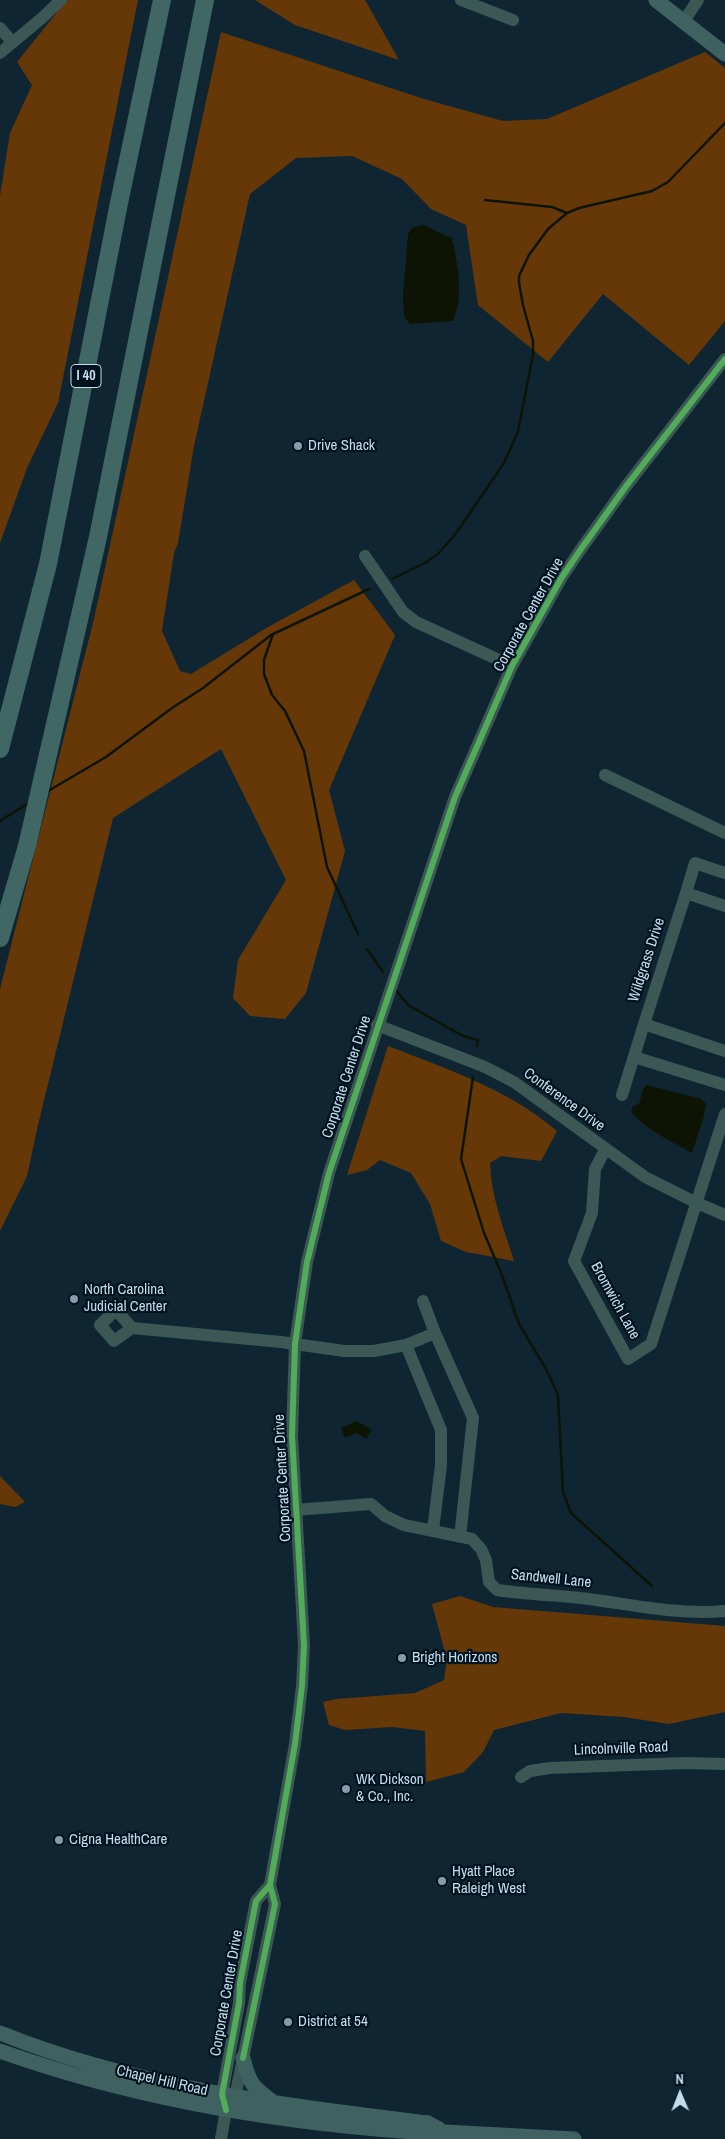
<!DOCTYPE html>
<style>
body{margin:0}
#map{position:relative;width:725px;height:2139px;overflow:hidden;background:#0f2632;font-family:"Archivo Narrow",sans-serif}
canvas{display:block}
.north{position:absolute;left:655px;top:2069px;width:50px;height:50px;-webkit-text-stroke:4px #00121e;paint-order:stroke;rotate:359deg;font-size:14px;font-weight:700;line-height:20px;text-align:center;color:#c3ddef}
.north::after{content:'';display:block;margin:auto;width:18px;height:22px;background:#c3ddef;clip-path:polygon(50% 0,100% 100%,50% 72%,0 100%)}
</style>
<div id="map">
<canvas width="725" height="2139"></canvas>
<div class="north">N</div>
</div>
<script>
const c = document.querySelector('canvas').getContext('2d');
c.lineJoin = 'round';
function fillPath(path, color) {
  c.fillStyle = color;
  c.fill(path, 'evenodd');
}
function trace(path, color, width, dash) {
  c.strokeStyle = color;
  c.lineWidth = width;
  c.lineCap = dash ? 'butt' : 'round';
  c.setLineDash(dash || []);
  c.stroke(path);
}
function write(font, color, halo, rows, align = 'center') {
  c.font = font + ' "Archivo Narrow",sans-serif';
  c.lineWidth = 4.5;
  c.setLineDash([]);
  c.textBaseline = 'middle';
  c.strokeStyle = halo;
  c.fillStyle = color;
  for (const [text, x, y, turn = 0] of rows) {
    c.save();
    c.translate(x, y);
    c.rotate((+turn || 0) * Math.PI / 180);
    c.textAlign = isNaN(turn) ? turn : align;
    if (halo) c.strokeText(text, 0, 0);
    c.fillText(text, 0, 0);
    c.restore();
  }
}
const forest = new Path2D(`
 M67,0H138L58,403L27,468L0,543V196L10,133L32,85L17,62Z
 M255,0H365L399,60L295,25Z
 M221,32L424,99L503,121L547,119L705,52L725,68V321L689,365L603,294L548,362L478,305L466,225L431,209L402,179L352,156L296,158L250,194L194,446L178,543L174,553L162,631L180,671L191,674L268,627L354,580L395,635L329,790L345,851L306,993L285,1019L250,1016L233,998L238,960L286,880L221,749L113,818L38,1125L27,1176L0,1231V989L94,619Z
 M388,1046C447,1069 508,1089 557,1131L541,1161L501,1156L490,1163C491,1197 504,1229 514,1261L466,1252L441,1241L430,1204L411,1173L380,1160L367,1170L347,1175Z
 M0,1476L25,1502L15,1507L0,1504Z
 M460,1596L493,1607L725,1626V1712L669,1724L624,1717L561,1713L494,1730L483,1752L464,1772L426,1782L425,1731L392,1727L345,1730L329,1725L323,1702L336,1699L415,1693L444,1680L447,1660L432,1604Z`);
const water = new Path2D(`
 M423,225L452,238C458,266 464,295 453,321L410,324L404,317L403,296L408,234L413,227Z
 M647,1085L701,1099L706,1104L704,1116L692,1153C671,1141 646,1130 631,1112L633,1106L639,1104L643,1089Z
 M357,1421L372,1430L366,1439L357,1433L345,1438L341,1428Z`);
const stream = new Path2D(`
 M485,200L552,207L567,213
 M392,579L425,563L438,554L457,532L504,463L518,431L533,355V341L523,305L519,283V276L529,255L548,229L567,213L579,208L652,191L668,182L725,123
 M273,634L264,660V674L272,695L285,711L304,751L327,867L358,934
 M48,791L106,757L172,708L203,688L271,635L369,589
 M0,821L30,802
 M367,949L383,972
 M396,990L408,1005L463,1036L478,1040L477,1046
 M473,1077L461,1159L484,1233L502,1275L519,1324L546,1369L558,1395L563,1492L571,1513L652,1586`);
const minor = new Path2D(`
 M461,0L513,20
 M683,22L698,0
 M0,28L12,42
 M0,53L42,18L61,0
 M365,556L403,612L416,622L512,666
 M605,775L725,833
 M686,893L695,863L725,873
 M725,906L686,893L644,1024L725,1051
 M377,1025L485,1067L514,1082L645,1177L697,1203L725,1215
 M634,1057L725,1085
 M622,1095L644,1024
 M605,1150L595,1169L592,1213L574,1261L628,1359L651,1344L725,1114
 M423,1301L435,1333
 M132,1328L114,1341L100,1325L116,1310L132,1328L281,1342L344,1351H374L406,1345L441,1430V1465L433,1530
 M406,1345L435,1333L473,1418L460,1537
 M295,1510L371,1504L385,1516L404,1525L472,1539L481,1549L486,1560L489,1582L497,1590C530,1595 563,1595 596,1600C639,1606 681,1615 725,1611
 M521,1777L530,1771L550,1768L685,1763L725,1764
 M230,2104L235,2097L275,1904L270,1885L295,1744L302,1686L304,1645L292,1436L295,1344L307,1262L329,1173L455,797L512,666L562,577L581,549L627,485L725,359
 M221,2139L226,2110L222,2094L239,2003L240,1983L256,1901L270,1885`);
const major = new Path2D(`
 M656,0L725,54
 M0,2033C136,2088 283,2105 428,2123L439,2129
 M0,2051C138,2100 284,2124 430,2133L445,2132L574,2139
 M243,2058C249,2084 253,2087 273,2102`);
const highway = new Path2D(`
 M0,749L48,564L119,203L162,0
 M0,938L27,846L98,537L205,0`);
const cycleway = new Path2D(`
 M243,2058L275,1904L270,1885L295,1744L302,1686L304,1645L292,1436L295,1344L307,1262L329,1173L455,797L512,666L562,577L581,549L627,485L725,359
 M226,2110L222,2094L239,2003L240,1983L256,1901L270,1885`);
const markers = [
 [298,446,5,"#849dad"],
 [74,1299,5,"#849dad"],
 [402,1658,5,"#849dad"],
 [346,1789,5,"#849dad"],
 [59,1840,5,"#849dad"],
 [442,1881,5,"#849dad"],
 [288,2022,5,"#849dad"]
];
const shields = [
 [86,376,30]
];
const shieldNames = [
 ["I 40",86,376]
];
const poiNames = [
 ["Drive Shack",308,446],
 ["North Carolina",84,1290],
 ["Judicial Center",84,1307],
 ["Bright Horizons",412,1658],
 ["WK Dickson",356,1780],
 ["& Co., Inc.",356,1797],
 ["Cigna HealthCare",69,1840],
 ["Hyatt Place",452,1872],
 ["Raleigh West",452,1889],
 ["District at 54",298,2022]
];
const streetNames = [
 ["Corporate Center Drive",529,615,-61],
 ["Wildgrass Drive",647,960,-72],
 ["Corporate Center Drive",347,1077,-72],
 ["Conference Drive",564,1100,36],
 ["Bromwich Lane",615,1301,61],
 ["Corporate Center Drive",283,1478,-93],
 ["Sandwell Lane",551,1579,6],
 ["Lincolnville Road",621,1749,-2],
 ["Corporate Center Drive",227,1993,-80],
 ["Chapel Hill Road",162,2081,13]
];
fillPath(forest, '#663807');
fillPath(water, '#0e1404');
trace(stream, '#0e1404', 2.5);
trace(minor, '#3b5855', 12);
trace(major, '#3f6260', 15);
trace(highway, '#416765', 18);
trace(cycleway, '#51ab58', 6);
for (const [x, y, r, color] of markers) {
  const dot = new Path2D();
  dot.arc(x, y, r, 0, 2 * Math.PI);
  c.fillStyle = color;
  c.fill(dot);
  trace(dot, '#00121e', 2);
}
for (const [x, y, w] of shields) {
  const box = new Path2D();
  box.roundRect(x - w / 2, y - 11.5, w, 23, 4);
  c.fillStyle = '#00121e';
  c.fill(box);
  trace(box, '#c3ddef', 1);
}
write('bold 14px', '#c3ddef', null, shieldNames);
write('15px', '#c3ddef', '#00121e', poiNames, 'left');
write('15px', '#c3ddef', '#00121e', streetNames);
</script>
